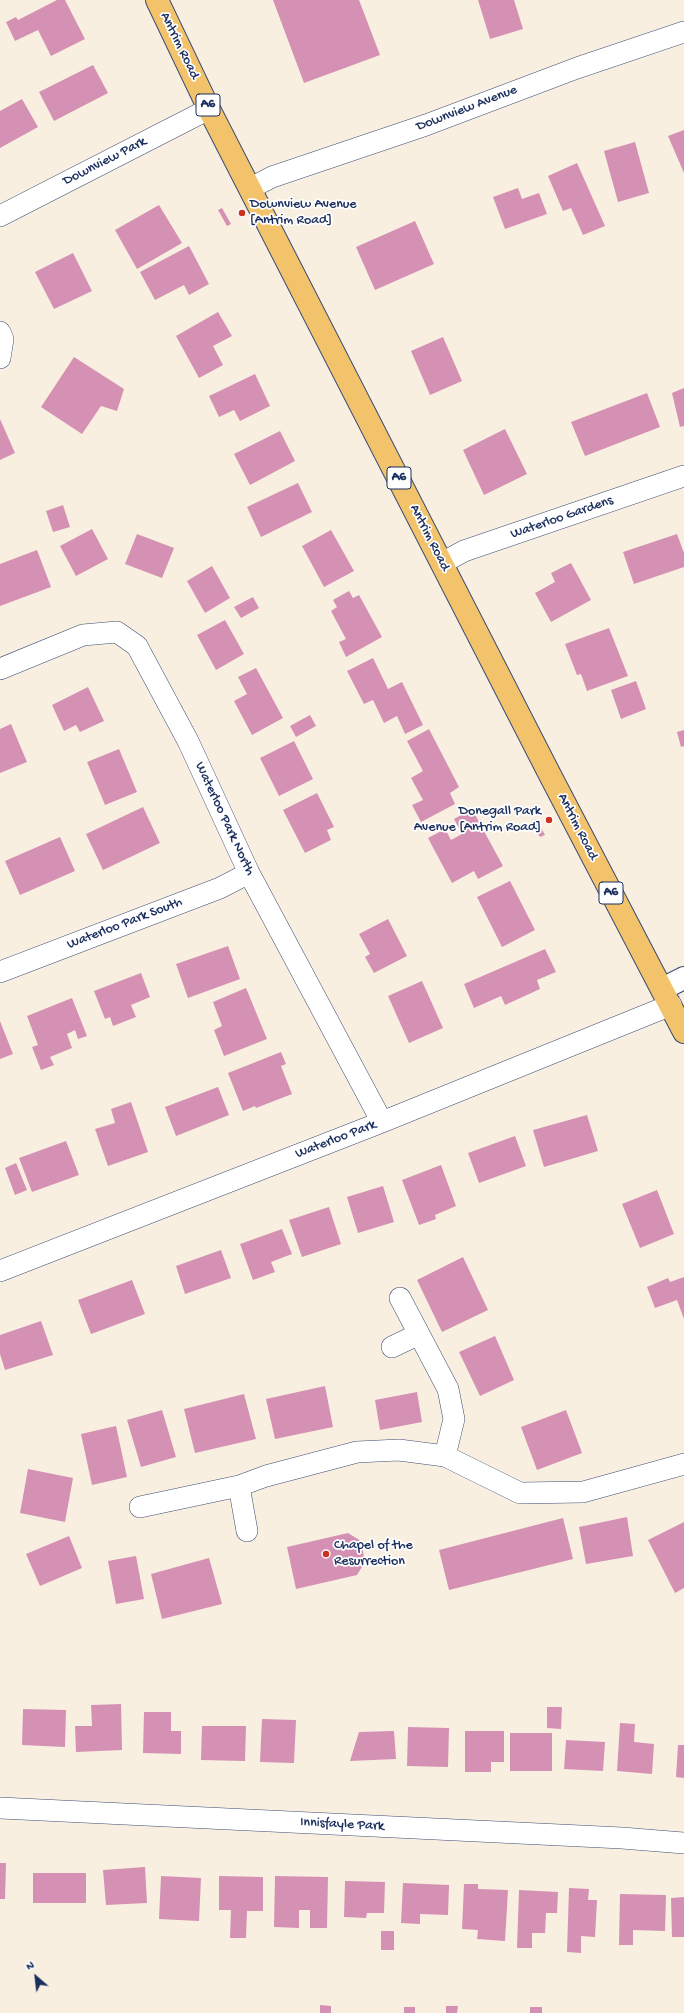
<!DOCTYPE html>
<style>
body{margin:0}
#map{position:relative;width:684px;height:2013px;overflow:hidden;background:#f9efe0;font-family:"Gochi Hand",sans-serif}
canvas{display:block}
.north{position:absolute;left:16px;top:1957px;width:40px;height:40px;-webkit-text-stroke:3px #fff;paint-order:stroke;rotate:332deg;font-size:11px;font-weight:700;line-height:16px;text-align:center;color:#1b2f5e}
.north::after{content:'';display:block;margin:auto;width:14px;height:18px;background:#1b2f5e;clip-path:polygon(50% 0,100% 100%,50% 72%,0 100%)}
</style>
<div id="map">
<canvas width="684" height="2013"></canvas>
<div class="north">N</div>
</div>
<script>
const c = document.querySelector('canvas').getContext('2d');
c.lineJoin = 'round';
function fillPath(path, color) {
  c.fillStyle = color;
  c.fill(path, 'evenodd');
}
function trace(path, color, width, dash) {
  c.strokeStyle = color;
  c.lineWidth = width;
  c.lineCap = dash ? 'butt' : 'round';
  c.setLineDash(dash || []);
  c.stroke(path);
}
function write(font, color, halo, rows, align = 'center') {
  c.font = font + ' "Gochi Hand",sans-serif';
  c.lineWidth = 3.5;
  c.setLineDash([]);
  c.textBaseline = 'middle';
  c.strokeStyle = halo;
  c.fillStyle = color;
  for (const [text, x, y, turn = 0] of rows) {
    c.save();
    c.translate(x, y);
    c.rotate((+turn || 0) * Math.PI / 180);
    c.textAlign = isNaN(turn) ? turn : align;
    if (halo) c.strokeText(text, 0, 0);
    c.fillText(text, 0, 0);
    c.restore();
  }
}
const building = new Path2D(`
 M57,0H65L85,39L51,56L38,30L15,41L6,22L16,17L18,20Z
 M273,0H359L380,55L304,83Z
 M478,0H514L523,29L490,39Z
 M93,65L108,93L54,121L39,92Z
 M22,99L38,127L0,148V111Z
 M684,130V173L668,136Z
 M635,142L649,193L618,202L604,151Z
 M577,163L605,226L583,235L571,208L563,211L548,176Z
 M518,188L522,199L539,193L547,214L505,229L493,197Z
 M159,205L182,243L137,269L115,230Z
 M222,208L231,224L227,226L218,210Z
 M415,221L434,264L375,290L356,247Z
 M189,246L209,284L189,295L184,285L155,300L140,272Z
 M73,253L92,291L54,309L35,272Z
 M218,312L232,336L213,346L223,365L199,378L176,336Z
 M443,337L462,381L430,395L411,351Z
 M74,357L124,389L117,411L101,406L82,434L41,407Z
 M255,374L270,406L240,421L234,410L219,417L209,396Z
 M684,388V426L680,427L672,393Z
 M647,393L660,427L585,456L571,422Z
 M0,419L15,453L0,460Z
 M505,429L527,474L484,495L463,450Z
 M280,431L295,461L250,485L234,454Z
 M298,483L312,512L261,537L247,507Z
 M63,505L70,527L53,532L46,511Z
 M92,529L108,559L76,576L60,546Z
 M331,530L354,571L324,587L302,546Z
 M137,534L174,548L162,578L125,564Z
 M677,534L684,553V567L634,584L623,552Z
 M37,550L51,587L0,606V564Z
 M571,563L591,600L551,622L535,593L555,582L551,573Z
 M212,566L230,598L205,613L187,581Z
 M349,591L353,598L359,595L382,637L346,657L339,642L346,639L331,611L337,607L333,600Z
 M253,597L259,608L241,618L234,607Z
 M225,620L244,654L216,670L197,635Z
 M609,628L628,676L587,691L581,674L577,675L565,644Z
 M373,658L388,689L402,682L423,725L405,734L397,716L384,723L373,700L364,704L347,671Z
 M256,668L283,718L252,735L234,701L247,694L238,677Z
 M636,681L646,709L621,719L611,690Z
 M88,687L104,721L80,732L76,725L64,731L52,705Z
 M310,715L316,726L296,737L290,726Z
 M11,724L27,762L0,773V729Z
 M429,729L459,787L450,793L455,804L421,822L412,805L423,800L411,778L423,771L407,741Z
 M684,730V746L681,747L677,732Z
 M294,741L313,779L279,796L260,758Z
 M119,749L137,792L105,805L87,762Z
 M317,793L334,827L327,830L331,840L305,853L283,810Z
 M143,807L160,843L103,870L86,834Z
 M472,809L503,866L478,879L474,871L452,883L428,838L445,829L451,840L462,834L454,819Z
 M536,819L545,835L540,837L531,822Z
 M60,837L75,871L20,895L5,861Z
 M510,881L535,930L502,947L477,897Z
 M388,919L407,956L374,973L365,957L370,954L359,934Z
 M228,946L240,979L188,998L176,964Z
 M545,949L556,972L537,980L540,989L505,1005L501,996L474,1008L464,984Z
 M141,973L150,997L131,1005L136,1017L113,1026L110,1017L105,1019L94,991Z
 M422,981L443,1028L409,1043L388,996Z
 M246,988L267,1039L224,1056L214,1030L222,1026L213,1002Z
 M72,998L87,1036L78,1039L75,1030L67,1034L72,1048L50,1057L54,1065L41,1070L32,1047L38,1045L27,1016Z
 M0,1021L13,1054L0,1059Z
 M281,1052L286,1064L281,1066L292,1094L256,1108L255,1106L243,1111L228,1073Z
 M218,1087L229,1115L176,1136L165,1107Z
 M131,1102L148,1152L108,1166L95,1129L115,1123L111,1109Z
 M587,1115L598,1151L544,1167L533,1130Z
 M515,1136L526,1166L479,1183L468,1153Z
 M66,1141L79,1175L32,1192L19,1158Z
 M16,1163L27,1190L15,1195L5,1168Z
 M441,1165L456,1206L435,1215L436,1219L419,1225L402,1180Z
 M383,1186L394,1222L358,1233L347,1197Z
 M657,1190L674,1234L640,1248L622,1204Z
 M329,1207L341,1244L302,1257L289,1220Z
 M282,1229L292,1254L271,1262L275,1272L253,1280L240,1244Z
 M221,1250L231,1278L185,1294L176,1266Z
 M463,1257L488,1310L442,1332L417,1280Z
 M684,1277V1319L677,1300L655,1308L647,1287L668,1278L670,1282Z
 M132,1280L145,1314L91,1334L78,1300Z
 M41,1321L53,1355L5,1370L0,1354V1335Z
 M495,1336L514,1380L480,1396L459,1352Z
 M325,1386L333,1427L275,1439L266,1399Z
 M417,1392L422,1422L380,1430L375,1400Z
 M244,1394L256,1439L195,1453L184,1409Z
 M162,1410L176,1457L141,1467L127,1420Z
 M566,1410L582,1453L537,1470L521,1427Z
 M116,1426L127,1477L92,1485L81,1434Z
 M28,1469L73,1478L65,1522L20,1513Z
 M627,1517L633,1556L586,1564L579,1527Z
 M563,1518L573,1559L449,1590L439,1550Z
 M684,1522V1588L675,1593L648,1540Z
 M348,1533L361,1541L365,1562L357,1575L296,1589L287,1547Z
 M69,1536L82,1568L40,1586L26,1554Z
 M136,1556L144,1599L116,1604L108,1561Z
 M209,1558L222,1604L162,1619L151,1574Z
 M121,1704L122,1750L76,1752L75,1726H92L91,1705Z
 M547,1707H562L561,1729L547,1728Z
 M23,1709L66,1710L65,1747L22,1745Z
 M144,1712H171V1731H181V1754L143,1753Z
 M262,1719L296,1720L294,1763L260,1762Z
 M620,1723L635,1724L634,1742L654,1744L652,1774L617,1771Z
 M202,1726H246L245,1761L201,1760Z
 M408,1727L449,1728L448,1767L407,1766Z
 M394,1731L396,1759L350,1761L359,1732Z
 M465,1731H504V1762H491V1772H465Z
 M510,1733H552V1771H510Z
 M566,1740L605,1742L603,1771L564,1769Z
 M678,1745H684V1778L676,1777Z
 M0,1863H6L5,1899H0Z
 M145,1867L147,1903L106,1905L103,1870Z
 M33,1873H86V1903H33Z
 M161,1876L201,1878L199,1921L159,1919Z
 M219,1876L263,1877V1911H247L246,1938H230L231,1910H219Z
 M275,1876L328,1877L327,1928H310V1910H299V1928L274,1927Z
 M345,1881L385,1882L384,1913H367L366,1918L344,1917Z
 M403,1883L449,1885L448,1915L420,1914V1924L401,1923Z
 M464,1884H478V1889L508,1890L505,1941L477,1939L478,1930L462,1929Z
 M569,1888L589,1889L588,1900H597L595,1937L581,1936V1953L567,1952Z
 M519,1890L558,1892L557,1913H546L545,1933H532V1948H517Z
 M620,1894L666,1895L665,1931L633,1930V1945H619Z
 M684,1897V1937H672L671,1898Z
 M381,1931H394V1950H381Z
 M320,2005L331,2006V2013H320Z
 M446,2006H458L457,2013H446Z
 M404,2007H415V2013H404Z
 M530,2007H542V2013H530Z`);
const minor = new Path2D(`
 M251,188L272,177L426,125L577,68L684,32
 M0,216L209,109
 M0,332L3,339L0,358
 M442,563L464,551L684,476
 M0,669L83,635L117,632L137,646L188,741L249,873L382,1122
 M0,972L220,888L249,873
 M0,1271L382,1122L671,1005
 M400,1298L448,1389L454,1419L445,1456
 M392,1347L419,1334
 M239,1486L247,1531
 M140,1507L239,1486L266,1476L357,1452L399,1450L445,1456L520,1493L583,1492L684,1464
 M0,1808L622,1838L684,1843`);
const tertiary = new Path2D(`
 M662,989L684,978`);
const primary = new Path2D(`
 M157,0L209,109L550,775L684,1032`);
const markers = [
 [242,213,4,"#c8321e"],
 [549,820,4,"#c8321e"],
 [326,1554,4,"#c8321e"]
];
const shields = [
 [208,105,24],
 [399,478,24],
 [611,893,24]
];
const shieldNames = [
 ["A6",208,105],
 ["A6",399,478],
 ["A6",611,893]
];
const streetNames = [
 ["Antrim Road",179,46,64],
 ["Downview Avenue",467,109,-21],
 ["Downview Park",105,162,-27],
 ["Waterloo Gardens",562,518,-19],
 ["Antrim Road",429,538,63],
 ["Waterloo Park North",224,819,65],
 ["Antrim Road",577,827,63],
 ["Waterloo Park South",125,924,-21],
 ["Waterloo Park",336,1140,-21],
 ["Innisfayle Park",342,1825,3]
];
const poiNames = [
 ["Downview Avenue",250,205],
 ["[Antrim Road]",250,221],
 ["Donegall Park",541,812,"right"],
 ["Avenue [Antrim Road]",541,828,"right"],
 ["Chapel of the",334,1546],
 ["Resurrection",334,1562]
];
fillPath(building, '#d591b4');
trace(minor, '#3c4c72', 22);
trace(tertiary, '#3c4c72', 24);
trace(primary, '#3c4c72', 24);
trace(minor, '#fff', 21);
trace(tertiary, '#fff', 22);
trace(primary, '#f2c36a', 22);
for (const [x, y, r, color] of markers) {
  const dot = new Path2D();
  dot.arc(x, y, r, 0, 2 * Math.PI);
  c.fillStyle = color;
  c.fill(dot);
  trace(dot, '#fff', 1.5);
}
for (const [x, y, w] of shields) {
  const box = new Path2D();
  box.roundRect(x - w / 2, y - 11, w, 22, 3);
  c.fillStyle = '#fff';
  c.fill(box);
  trace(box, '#1b2f5e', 1);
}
write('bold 13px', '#1b2f5e', null, shieldNames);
write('14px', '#1b2f5e', '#fff', streetNames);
write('14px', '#1b2f5e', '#fff', poiNames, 'left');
</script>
